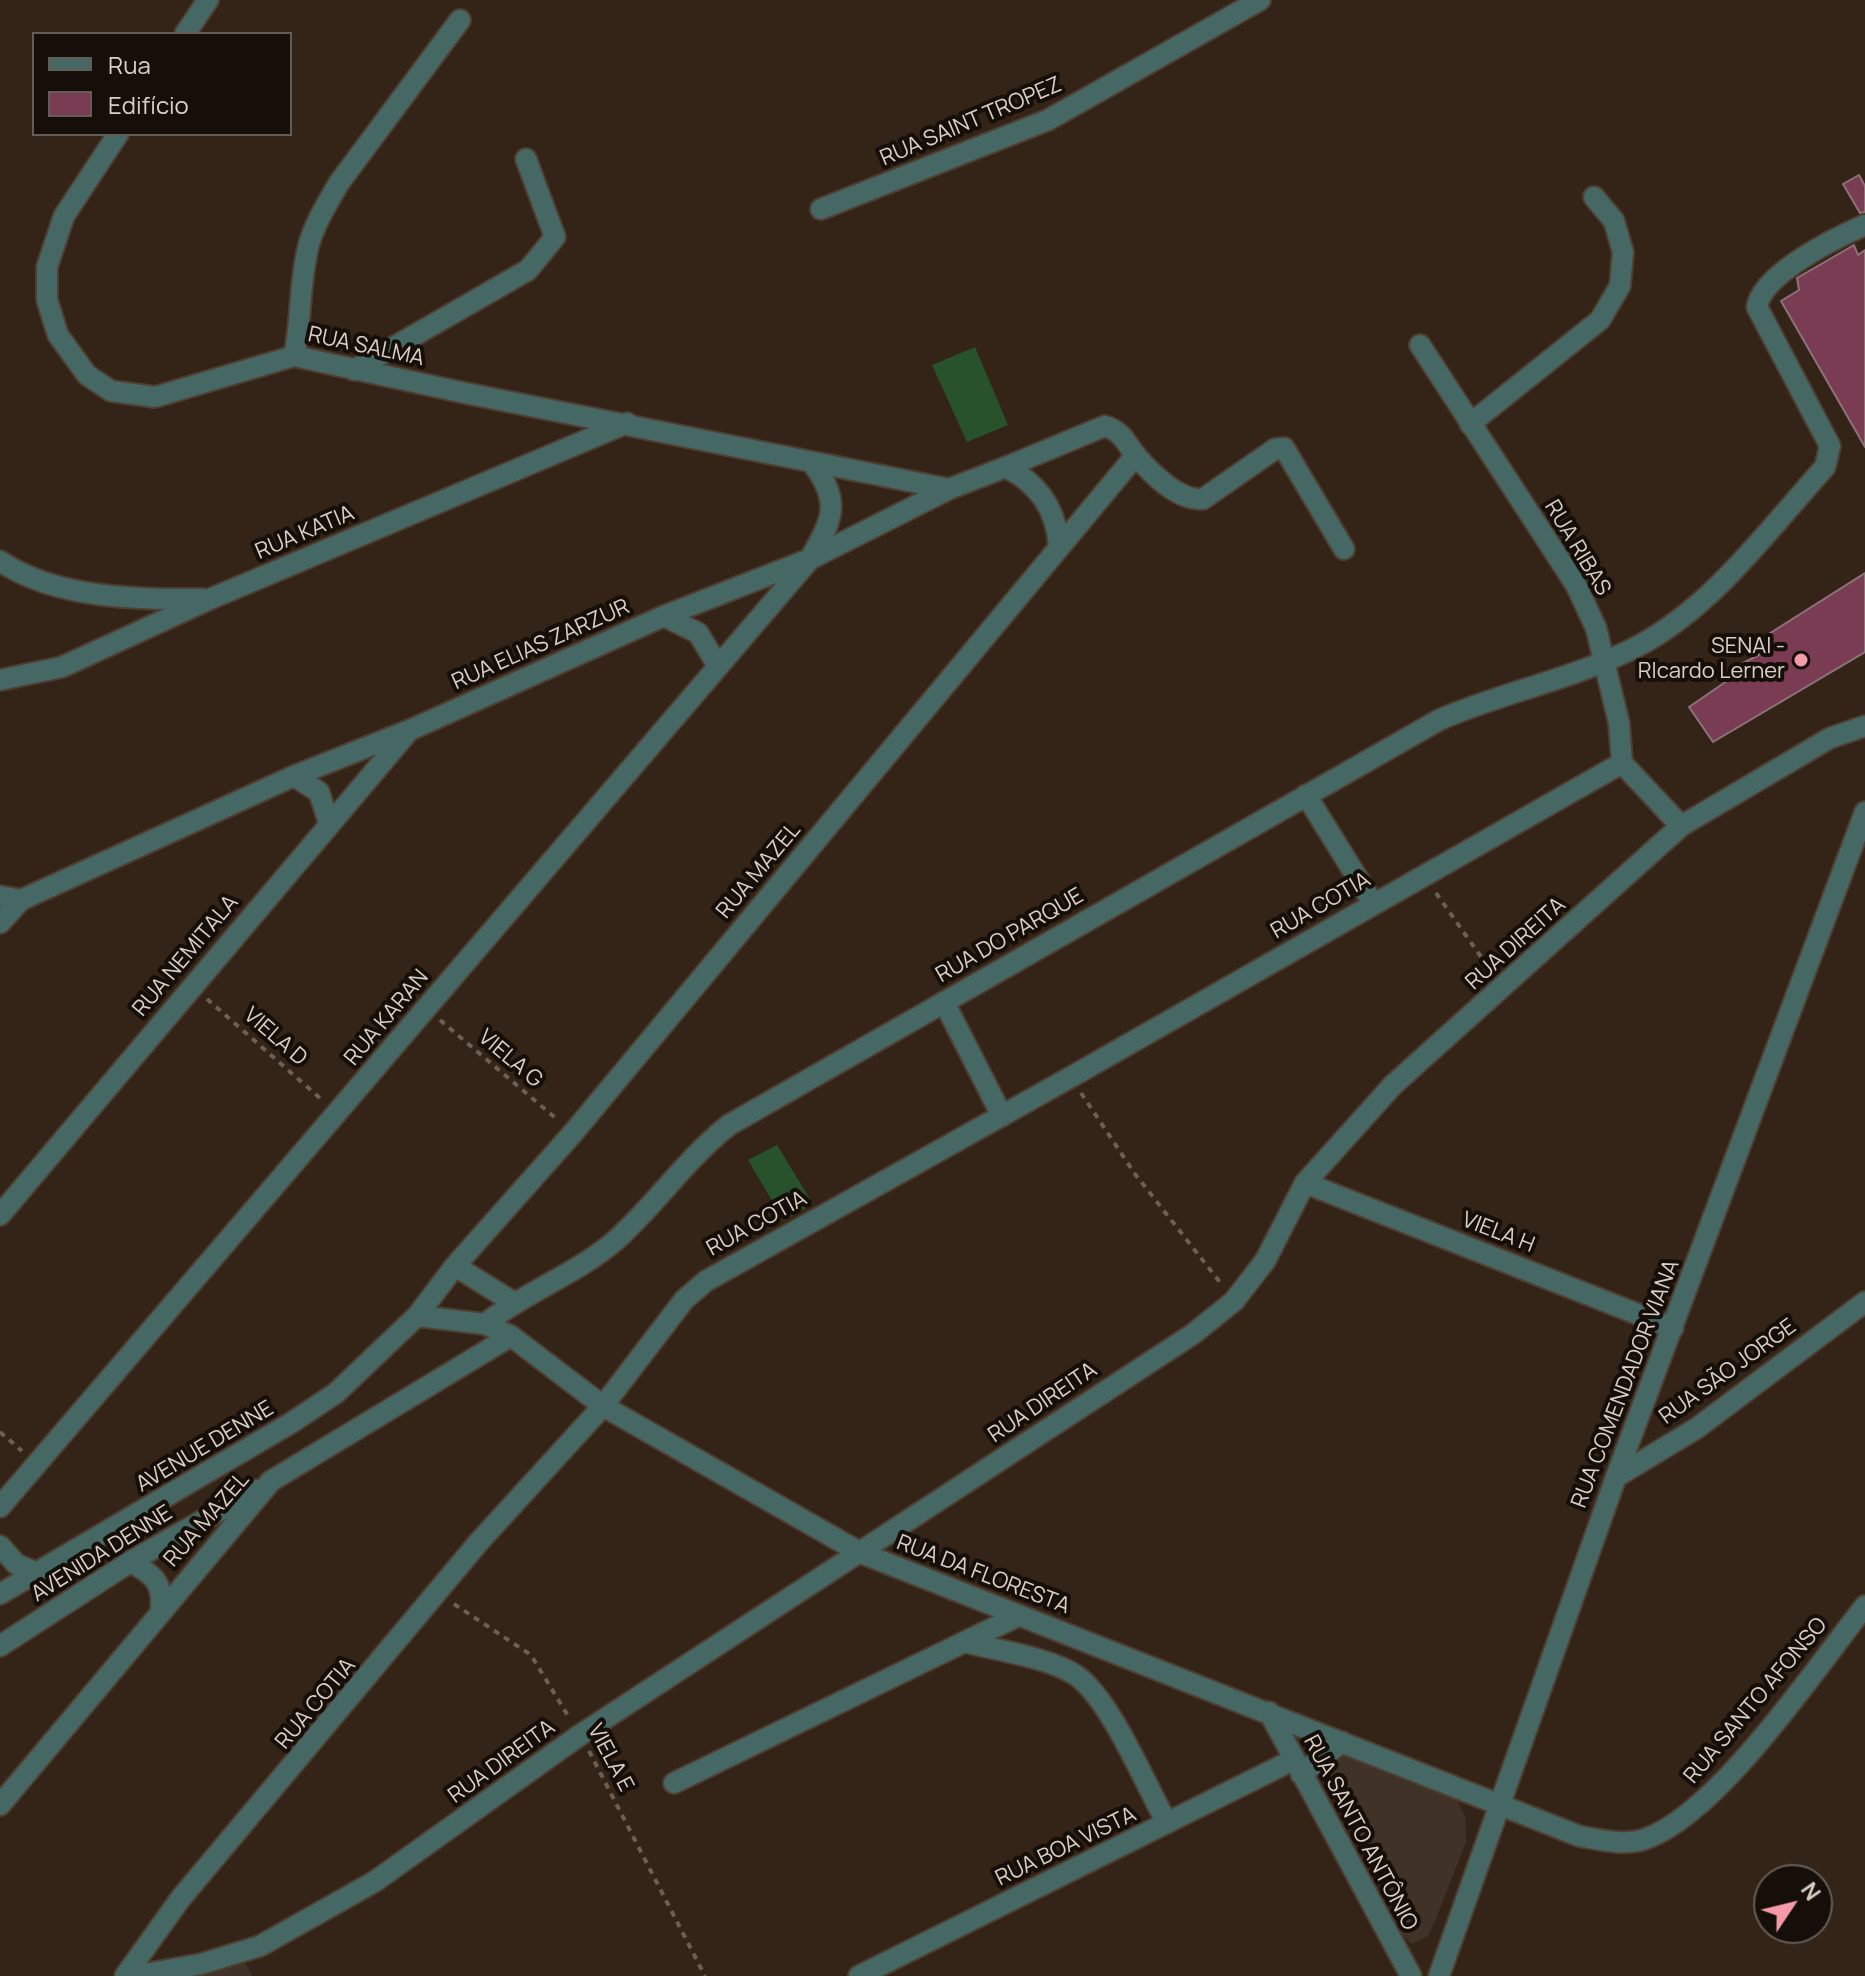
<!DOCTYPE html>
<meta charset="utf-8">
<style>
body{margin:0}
#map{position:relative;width:1865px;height:1976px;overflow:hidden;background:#342417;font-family:Manrope,sans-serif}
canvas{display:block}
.legend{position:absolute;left:32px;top:32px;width:260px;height:104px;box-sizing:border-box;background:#160f09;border:2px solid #645c55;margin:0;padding:10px 14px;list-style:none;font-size:24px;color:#dacfc7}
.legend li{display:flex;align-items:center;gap:16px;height:40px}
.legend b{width:40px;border:2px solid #645c55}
.north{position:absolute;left:1753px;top:1864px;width:80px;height:80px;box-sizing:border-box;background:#160f09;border:2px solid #645c55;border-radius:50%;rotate:55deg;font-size:22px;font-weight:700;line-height:32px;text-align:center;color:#dacfc7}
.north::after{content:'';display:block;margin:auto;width:28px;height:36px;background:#f39aa8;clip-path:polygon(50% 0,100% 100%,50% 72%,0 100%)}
</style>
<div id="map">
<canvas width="1865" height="1976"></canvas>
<ul class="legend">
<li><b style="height:10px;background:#466864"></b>Rua</li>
<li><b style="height:22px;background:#793c52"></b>Edifício</li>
</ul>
<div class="north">N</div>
</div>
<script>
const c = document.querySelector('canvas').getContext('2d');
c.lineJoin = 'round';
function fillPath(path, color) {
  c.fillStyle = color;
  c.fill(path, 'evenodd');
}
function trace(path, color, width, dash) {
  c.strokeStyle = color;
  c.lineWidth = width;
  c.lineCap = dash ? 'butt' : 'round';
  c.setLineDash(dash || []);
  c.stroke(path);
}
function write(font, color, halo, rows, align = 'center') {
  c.font = font + ' Manrope,sans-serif';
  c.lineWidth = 8;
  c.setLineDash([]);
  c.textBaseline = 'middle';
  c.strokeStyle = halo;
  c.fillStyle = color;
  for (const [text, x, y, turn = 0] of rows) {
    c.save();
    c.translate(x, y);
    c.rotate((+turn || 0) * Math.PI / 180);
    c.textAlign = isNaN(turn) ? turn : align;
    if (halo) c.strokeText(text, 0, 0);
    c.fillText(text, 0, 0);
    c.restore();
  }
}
const education = new Path2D(`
 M1341,1751L1455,1796L1465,1817L1466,1842L1435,1921L1428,1936L1412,1944L1403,1936L1323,1764Z
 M239,1951L252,1976H188Z`);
const green = new Path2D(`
 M975,347L1008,425L967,442L932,365Z
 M777,1145L813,1204L784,1221L748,1160Z`);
const building = new Path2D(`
 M1859,175L1865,186V212L1860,213L1843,184Z
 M1854,245L1858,255L1865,250V447L1781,301L1799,290L1797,278Z
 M1865,573V652L1713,742L1689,707L1740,672L1739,665L1759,655L1756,642Z`);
const path = new Path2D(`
 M1436,893L1491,971
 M207,999L321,1099
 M440,1020L559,1121
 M1081,1093L1135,1174L1223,1286
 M0,1432L22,1451
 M454,1604L531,1655L570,1719
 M589,1751L705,1976`);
const minor = new Path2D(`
 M185,34L208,0
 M118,134L64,216L47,267V300L58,335L87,375L111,391L155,397L294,356L465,393L949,489
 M821,209L1048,120L1260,0
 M1420,345L1576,585L1596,628L1619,723L1622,763L1681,826
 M294,356C302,319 299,280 309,244C315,223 328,202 339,183L460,20
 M354,370L528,270L555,237L526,159
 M1470,424L1600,320L1620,286L1623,252L1614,221L1594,197
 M1006,467L1105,426C1124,433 1125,442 1136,456C1152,474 1178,501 1203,499L1275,449L1284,448L1344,549
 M0,561C56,599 136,599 202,599
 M664,616L698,633L718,666
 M0,680L62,667L210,599L627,423
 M294,776L319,792L329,823
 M1306,795L1373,903
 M0,896L21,900L294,776L410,730L664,616L810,559L949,489L1006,467C1039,484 1056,509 1059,546
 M0,923L21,900
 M944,1002L1002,1116
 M1305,1183L1673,1328
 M0,1215L407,733
 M455,1266L513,1302
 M417,1316L485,1324L511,1336L603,1406L861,1553L1579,1836C1601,1840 1624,1846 1645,1839C1718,1814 1815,1669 1865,1606
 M485,1324C525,1292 577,1274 616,1240C656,1204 686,1159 729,1125L1439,720C1505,691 1576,679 1640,645C1714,605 1769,529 1825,467L1830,446L1757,307C1762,274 1835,238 1865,225
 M1616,1477L1697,1428L1865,1302
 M0,1507L810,559C832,520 842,503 813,464
 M0,1546L16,1564L39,1574
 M130,1562C153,1574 163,1582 161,1608
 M0,1594L291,1423L336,1393L417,1316L455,1266L573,1133L1136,455
 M964,1642C995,1650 1052,1658 1077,1676C1112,1702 1145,1784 1167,1823
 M0,1646L130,1562L256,1490
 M1269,1712L1411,1976
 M1301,1774L1342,1742
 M674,1783L1018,1616
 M0,1805L271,1481L511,1336
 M125,1976L181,1898L478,1543L603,1406L684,1300L706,1281L1071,1077L1622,763
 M133,1976L201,1964L260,1946L374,1882L580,1735L1193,1334L1234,1301L1265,1261L1305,1183L1393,1085L1681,826L1830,738L1865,726
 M859,1976L1293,1760
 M1439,1976L1616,1477L1865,812`);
const markers = [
 [1801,660,8,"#f39aa8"]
];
const streetNames = [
 ["RUA SAINT TROPEZ",971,122,-23],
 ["RUA SALMA",366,347,12],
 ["RUA KATIA",305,533,-23],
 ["RUA RIBAS",1577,548,59],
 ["RUA ELIAS ZARZUR",541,645,-24],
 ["RUA MAZEL",759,871,-50],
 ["RUA COTIA",1321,906,-30],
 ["RUA DO PARQUE",1010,936,-30],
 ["RUA DIREITA",1516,944,-42],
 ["RUA NEMITALA",186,956,-50],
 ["RUA KARAN",387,1018,-50],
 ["VIELA D",275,1037,41],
 ["VIELA G",510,1059,40],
 ["RUA COTIA",757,1224,-29],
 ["VIELA H",1498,1233,21],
 ["RUA SÃO JORGE",1728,1372,-36],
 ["RUA COMENDADOR VIANA",1626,1384,-69],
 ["RUA DIREITA",1043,1403,-34],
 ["AVENUE DENNE",205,1447,-31],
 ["RUA MAZEL",207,1520,-49],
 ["AVENIDA DENNE",102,1554,-32],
 ["RUA DA FLORESTA",983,1575,21],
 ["RUA SANTO AFONSO",1756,1701,-50],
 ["RUA COTIA",316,1704,-50],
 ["VIELA E",610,1758,62],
 ["RUA DIREITA",502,1762,-36],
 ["RUA SANTO ANTÔNIO",1360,1833,62],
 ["RUA BOA VISTA",1066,1847,-26]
];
const poiNames = [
 ["SENAI -",1785,647],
 ["RIcardo Lerner",1785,672]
];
fillPath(education, '#413227');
fillPath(green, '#28522b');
fillPath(building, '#793c52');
trace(building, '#8c737a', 2);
trace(minor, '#4f3f33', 24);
trace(path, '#6d5f54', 4, [6, 6]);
trace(minor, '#466864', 20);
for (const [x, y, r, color] of markers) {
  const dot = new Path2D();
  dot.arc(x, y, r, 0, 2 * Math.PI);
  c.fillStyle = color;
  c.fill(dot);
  trace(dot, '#160f09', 3);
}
write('22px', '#dacfc7', '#160f09', streetNames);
write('22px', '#dacfc7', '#160f09', poiNames, 'right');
</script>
